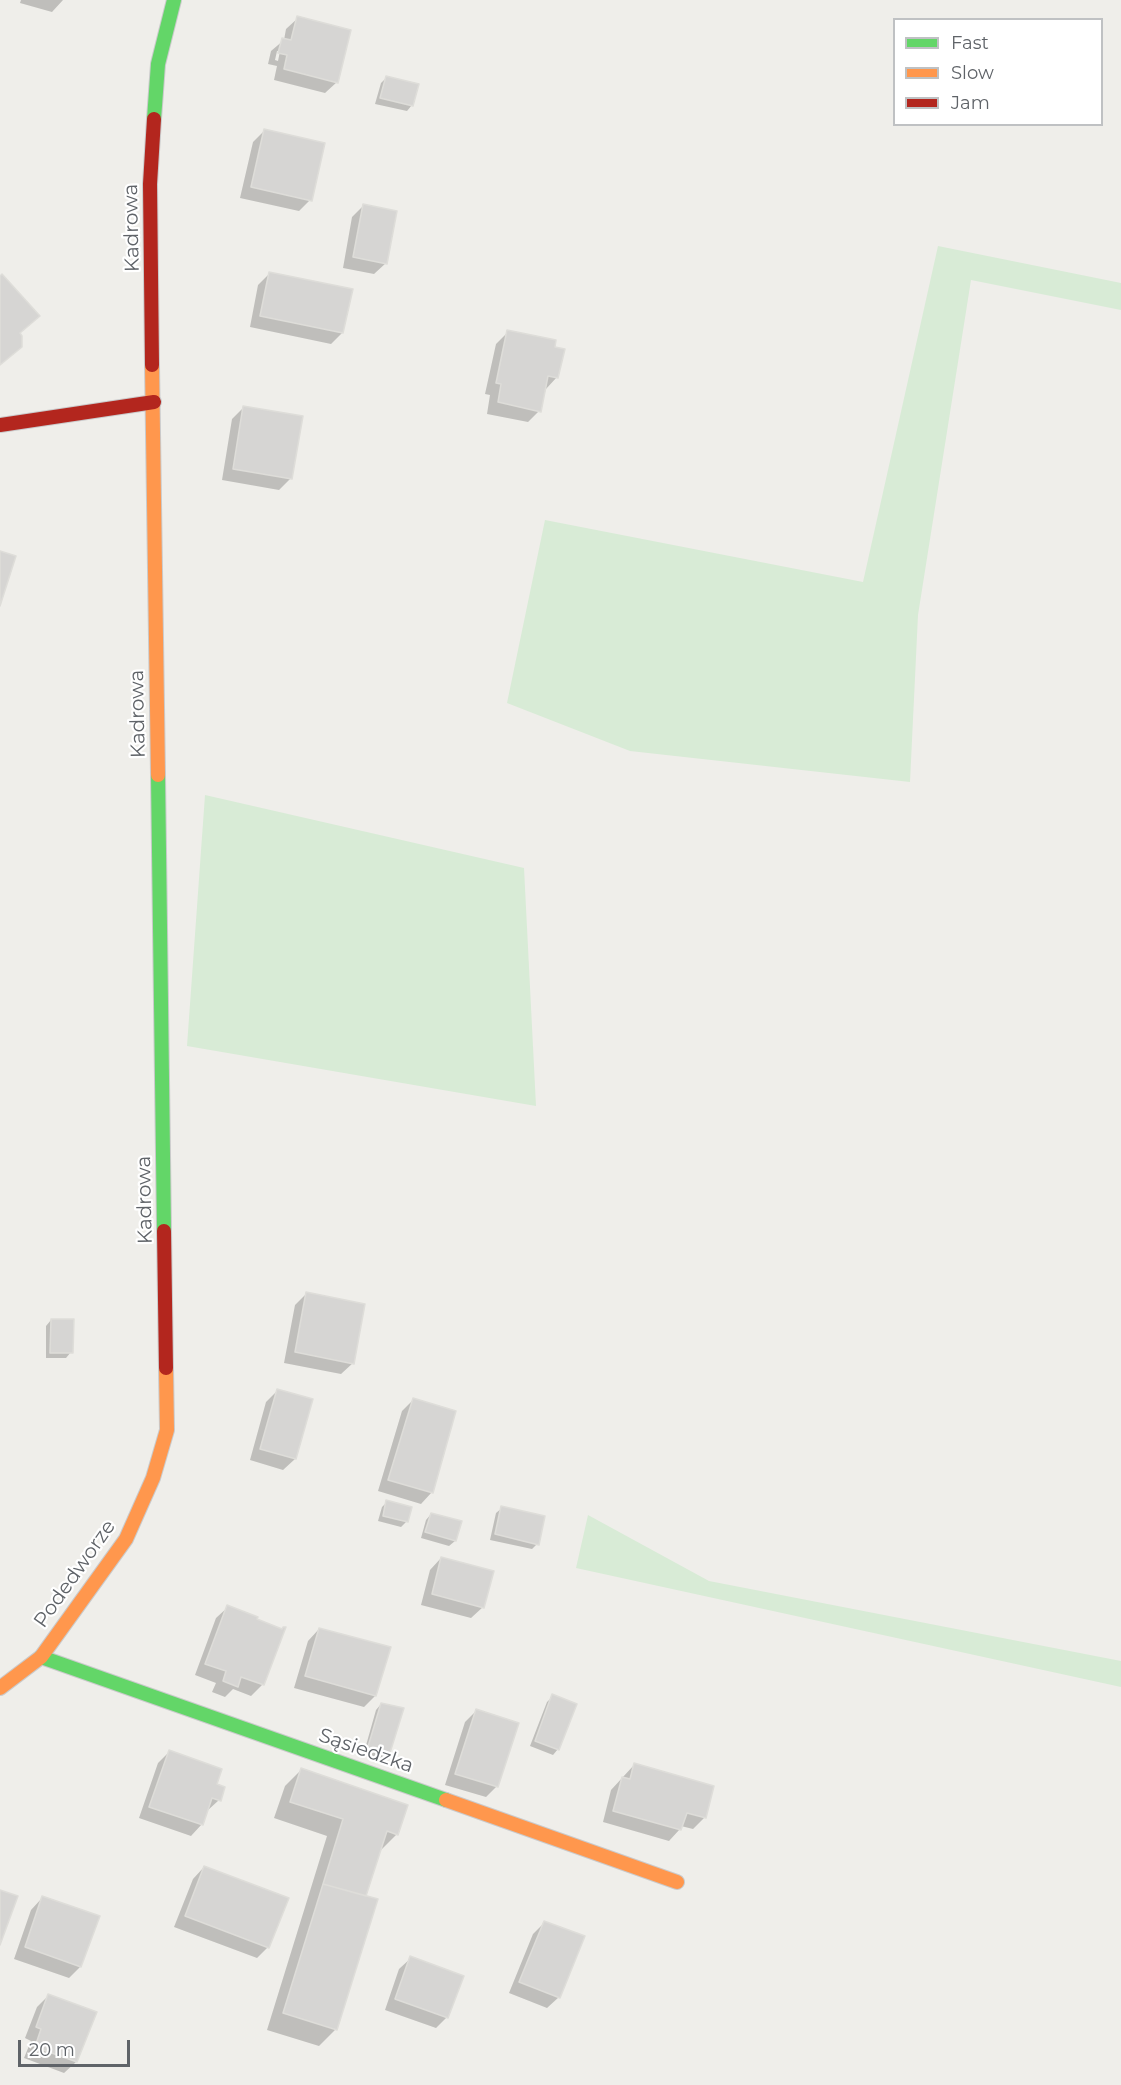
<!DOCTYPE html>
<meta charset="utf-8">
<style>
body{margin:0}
#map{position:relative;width:1121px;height:2085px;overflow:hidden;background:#efeeea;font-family:Montserrat,sans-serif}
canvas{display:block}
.legend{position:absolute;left:893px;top:18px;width:210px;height:108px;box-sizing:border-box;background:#fff;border:2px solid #bfc1c3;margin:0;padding:8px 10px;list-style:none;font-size:18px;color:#5f6368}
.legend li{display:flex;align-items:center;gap:12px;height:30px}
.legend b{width:30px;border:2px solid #bfc1c3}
.scale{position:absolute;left:18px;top:2040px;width:112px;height:27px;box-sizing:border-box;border:3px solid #5f6368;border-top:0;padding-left:8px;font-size:18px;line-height:21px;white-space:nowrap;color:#5f6368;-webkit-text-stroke:4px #fff;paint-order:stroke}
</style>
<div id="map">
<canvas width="1121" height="2085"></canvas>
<ul class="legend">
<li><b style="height:8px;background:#63d668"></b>Fast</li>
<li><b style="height:8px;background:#ff974d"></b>Slow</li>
<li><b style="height:8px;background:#b3261e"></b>Jam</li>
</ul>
<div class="scale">20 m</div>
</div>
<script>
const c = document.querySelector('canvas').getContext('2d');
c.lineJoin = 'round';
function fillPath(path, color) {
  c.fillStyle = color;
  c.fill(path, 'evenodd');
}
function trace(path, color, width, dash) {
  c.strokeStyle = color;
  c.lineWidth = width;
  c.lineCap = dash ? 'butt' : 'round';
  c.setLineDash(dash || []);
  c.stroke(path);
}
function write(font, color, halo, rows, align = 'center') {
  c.font = font + ' Montserrat,sans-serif';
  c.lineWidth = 4.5;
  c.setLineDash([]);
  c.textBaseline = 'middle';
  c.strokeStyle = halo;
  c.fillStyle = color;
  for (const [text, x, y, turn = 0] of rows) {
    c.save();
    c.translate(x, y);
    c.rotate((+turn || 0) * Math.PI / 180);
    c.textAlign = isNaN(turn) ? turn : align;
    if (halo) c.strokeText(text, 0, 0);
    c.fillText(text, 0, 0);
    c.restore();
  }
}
const green = new Path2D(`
 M938,246L1121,283V310L971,280L918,615L910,782L630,751L507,703L545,520L863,582Z
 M205,795L524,868L536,1106L187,1046Z
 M588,1515L709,1581L1121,1661V1687L576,1568Z`);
const shadow = new Path2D(`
 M21,0H63L52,12L20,3Z
 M298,18L337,82L325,93L274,80L277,66L268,64L271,51L284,40L286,29ZM277,51H280L278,61L275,60Z
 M386,78L412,105L407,111L375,104L381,83Z
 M264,131L310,200L299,211L240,198L253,142Z
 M363,206L386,263L374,274L343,268L352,217Z
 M270,273L342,333L331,344L250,327L258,285Z
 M508,332L553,348L557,377L546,389L539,411L528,422L487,414L490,395L485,394L496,344Z
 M243,408L291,478L279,490L222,480L232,419Z
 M306,1294L353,1363L341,1374L284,1363L295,1305Z
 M51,1320L71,1352L66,1358H46V1326Z
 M277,1391L311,1400L295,1459L283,1470L250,1460L266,1402Z
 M413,1400L432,1492L421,1504L378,1491L402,1411Z
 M387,1502L406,1522L401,1527L378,1521L382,1507Z
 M502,1508L537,1544L532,1549L490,1540L496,1513Z
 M431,1514L460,1523L455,1541L449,1546L421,1538L426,1520Z
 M441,1558L483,1607L471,1618L421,1605L430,1570Z
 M228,1607L283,1630L262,1685L251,1696L233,1689L225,1697L212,1692L216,1683L195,1675L216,1618Z
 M319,1629L375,1696L364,1707L294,1688L308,1641Z
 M553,1696L558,1749L553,1755L530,1746L547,1702Z
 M381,1704L388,1755L382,1761L363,1756L376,1710Z
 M476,1711L497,1786L486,1797L445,1785L465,1722Z
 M169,1752L215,1785L219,1800L207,1811L202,1824L191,1836L139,1818L158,1763Z
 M634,1765L705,1817L693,1829L681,1826L680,1829L669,1841L603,1822L611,1790Z
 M302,1769L397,1834L380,1851L364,1897L336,2029L319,2046L267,2030L327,1836L274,1818L285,1786Z
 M204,1867L268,1947L257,1958L174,1927L193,1879Z
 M42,1898L80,1967L69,1978L14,1959L31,1910Z
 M545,1922L559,1997L547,2008L509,1993L533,1934Z
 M411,1958L447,2017L436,2028L385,2010L399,1969Z
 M48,1996L95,2013L76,2062L64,2073L24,2058L31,2041L25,2038L37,2007Z`);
const building = new Path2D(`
 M297,16L351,30L338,83L284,69L287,55L278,53L282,38L291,40Z
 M386,76L419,84L413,106L380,98Z
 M264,129L325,143L312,201L251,187Z
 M363,204L397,211L387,264L353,257Z
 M269,272L353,289L343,333L260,316Z
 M2,274L40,316L20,333L22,336V347L0,365V276Z
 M507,330L556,340L555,347L565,349L558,378L548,376L541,412L498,402L501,384L496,383Z
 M243,406L303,416L292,479L233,469Z
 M0,551L16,556L0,606Z
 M306,1292L365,1304L354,1364L295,1352Z
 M51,1319H74L73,1353H50Z
 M277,1389L313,1399L296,1459L260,1449Z
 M413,1398L456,1411L433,1493L388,1480Z
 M386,1500L412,1507L408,1522L383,1516Z
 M501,1506L545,1516L539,1545L495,1534Z
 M431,1513L462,1521L456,1541L425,1532Z
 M441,1557L494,1571L484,1608L432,1594Z
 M227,1605L258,1617L257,1619L282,1629L283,1627H286L264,1685L241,1677L238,1687L223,1681L226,1671L205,1664Z
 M319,1628L391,1647L376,1696L305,1676Z
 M552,1694L577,1704L559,1750L535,1741Z
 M381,1703L404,1708L389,1756L367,1750Z
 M476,1709L519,1723L498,1787L455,1774Z
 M169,1750L222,1769L217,1784L225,1787L221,1801L212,1798L203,1825L149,1807Z
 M634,1763L714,1786L706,1818L687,1813L681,1830L613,1811L622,1777L630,1779Z
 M301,1768L408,1805L398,1835L387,1831L366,1896L323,1884L343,1819L290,1802Z
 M204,1866L289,1898L269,1948L185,1916Z
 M323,1884L378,1899L337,2030L283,2013Z
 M0,1890L18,1896L0,1945Z
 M42,1896L100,1916L81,1967L25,1947Z
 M544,1921L585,1936L560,1998L519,1982Z
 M410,1956L464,1976L448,2018L395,1999Z
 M48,1994L97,2012L77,2062L35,2047L41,2029L36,2027Z`);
const fast = new Path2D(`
 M154,119L158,64L174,0
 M158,775L164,1231
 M41,1657L446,1800`);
const slow = new Path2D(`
 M152,365L158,775
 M0,1688L41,1657L126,1539L153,1478L167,1430L166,1368
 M446,1800L677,1882`);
const jam = new Path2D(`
 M152,365L150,184L154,119
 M0,425L154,402
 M164,1231L166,1368`);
const streetNames = [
 ["Kadrowa",132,228,-91],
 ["Kadrowa",138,714,-91],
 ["Kadrowa",145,1200,-91],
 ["Podedworze",75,1574,-55],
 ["Sąsiedzka",366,1751,19]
];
fillPath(green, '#d8ebd6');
fillPath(shadow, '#0003');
fillPath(building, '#d6d5d3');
trace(building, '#deddd9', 1.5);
trace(fast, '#cacacb', 16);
trace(slow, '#cacacb', 16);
trace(jam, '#cacacb', 16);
trace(fast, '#63d668', 14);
trace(slow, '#ff974d', 14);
trace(jam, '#b3261e', 14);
write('20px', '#5f6368', '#fff', streetNames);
</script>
